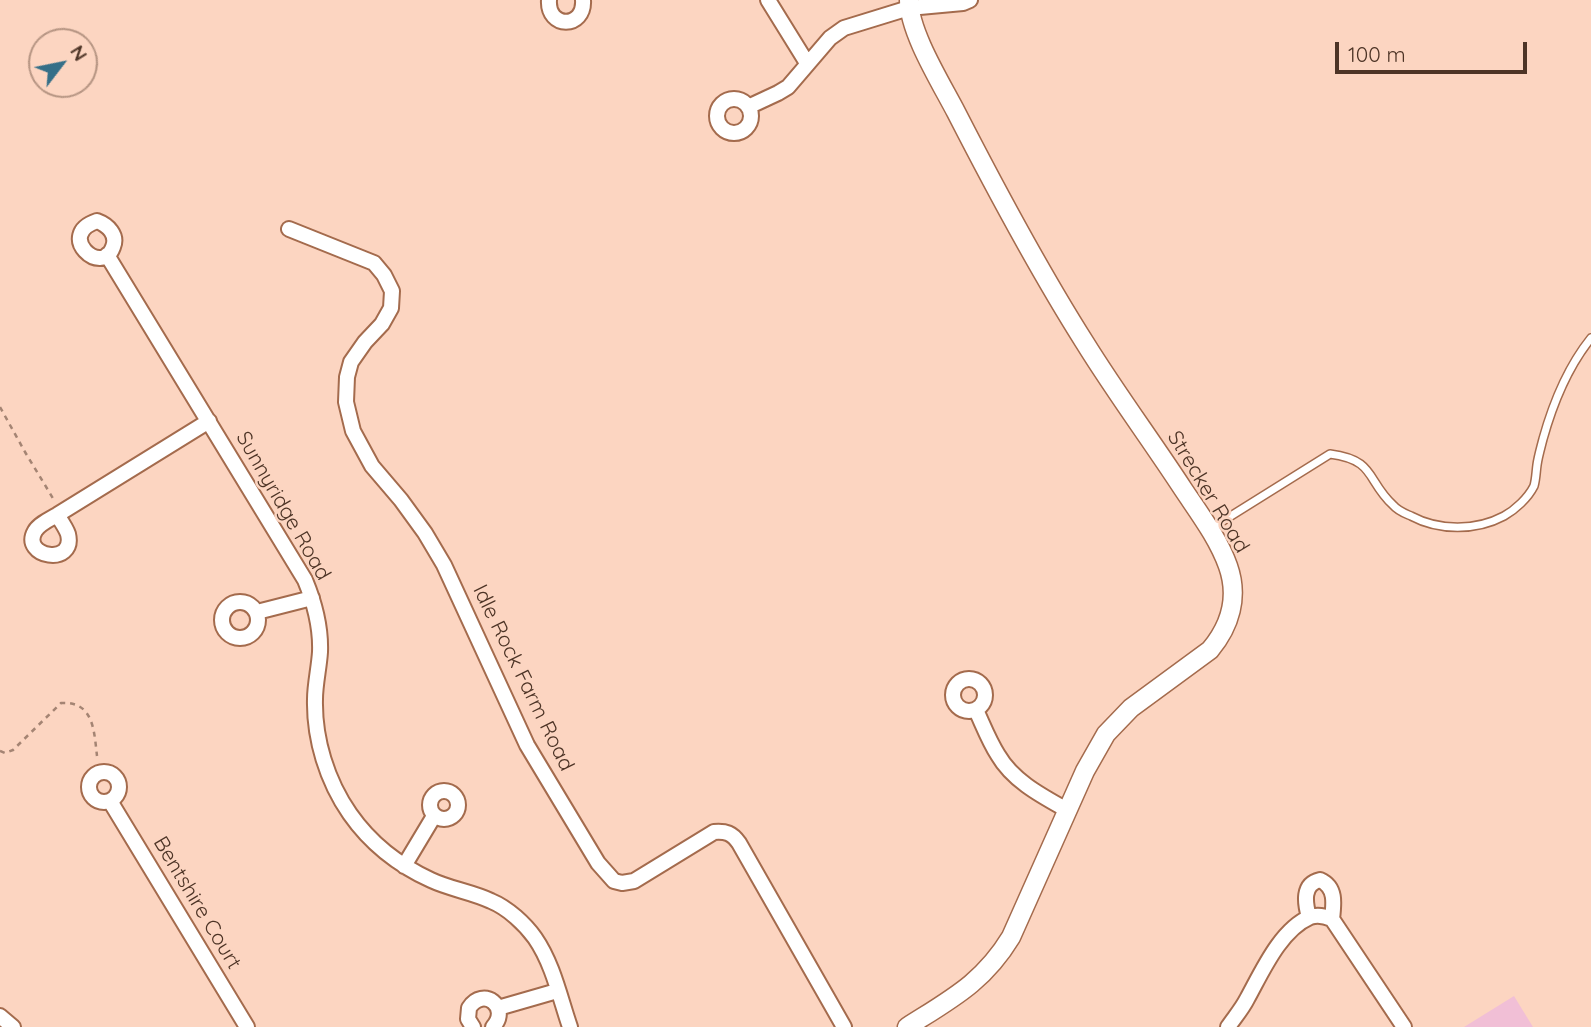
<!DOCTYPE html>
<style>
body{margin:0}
#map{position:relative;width:1591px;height:1027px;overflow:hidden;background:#fcd5c1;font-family:Quicksand,sans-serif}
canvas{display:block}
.north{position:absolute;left:28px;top:28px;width:70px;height:70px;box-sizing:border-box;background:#fcd5c1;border:2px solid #b69583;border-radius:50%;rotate:58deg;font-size:19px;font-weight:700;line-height:28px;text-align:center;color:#4d3426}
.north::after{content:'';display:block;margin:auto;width:24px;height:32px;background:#356f88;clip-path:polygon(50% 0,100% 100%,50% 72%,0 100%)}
.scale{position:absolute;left:1335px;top:42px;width:192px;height:32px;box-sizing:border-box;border:4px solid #4d3426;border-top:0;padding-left:9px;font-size:21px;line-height:24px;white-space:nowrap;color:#4d3426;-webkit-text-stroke:5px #fcd5c1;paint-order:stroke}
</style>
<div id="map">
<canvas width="1591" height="1027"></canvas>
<div class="north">N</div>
<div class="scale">100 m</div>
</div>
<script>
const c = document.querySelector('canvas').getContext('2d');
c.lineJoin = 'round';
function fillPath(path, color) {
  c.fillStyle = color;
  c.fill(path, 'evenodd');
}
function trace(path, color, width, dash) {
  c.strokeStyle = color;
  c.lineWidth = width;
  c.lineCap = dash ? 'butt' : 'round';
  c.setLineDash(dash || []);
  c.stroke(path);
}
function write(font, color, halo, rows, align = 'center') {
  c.font = font + ' Quicksand,sans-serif';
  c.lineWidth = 5;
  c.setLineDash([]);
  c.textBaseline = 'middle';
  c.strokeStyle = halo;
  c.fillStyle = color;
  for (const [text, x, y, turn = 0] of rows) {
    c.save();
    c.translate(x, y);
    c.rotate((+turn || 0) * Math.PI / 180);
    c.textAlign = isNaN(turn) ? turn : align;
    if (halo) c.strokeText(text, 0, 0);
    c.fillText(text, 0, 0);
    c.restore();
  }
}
const green = new Path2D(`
 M1514,996L1533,1027H1464Z`);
const path = new Path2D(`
 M0,407L25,452L54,500
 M0,751L5,753L13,750L61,703C94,701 94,731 97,756`);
const service = new Path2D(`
 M1210,529L1330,454C1376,460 1366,480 1393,505C1398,511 1404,513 1411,516C1439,531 1476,531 1504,516C1515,510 1528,498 1534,486C1536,479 1536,472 1537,465C1538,457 1541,447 1543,439C1553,403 1567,368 1591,338`);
const minor = new Path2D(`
 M549,0C547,29 585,29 583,0
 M768,0L807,63
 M717 116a17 17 0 1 1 34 0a17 17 0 1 1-34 0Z
 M748,107L778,93L788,87L830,38L844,28L909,8L963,3L970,0
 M97,221C108,225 118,235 113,247C102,278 55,235 97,221Z
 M289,229L374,263L384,275L392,291L391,308L382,324L365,342L351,362L347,377L346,402L353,431L372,466L401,500L425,533L444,565L527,745L598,863L614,881L622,883L634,881L714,832C726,831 732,833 739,843L844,1027
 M107,255L305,580C315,604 321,626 320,652C319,668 315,684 315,699C314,739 327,781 350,814C371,844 398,865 431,880C450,889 472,892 491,901C508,908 525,924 535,938C553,964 560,998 570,1027
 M57,515C61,521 66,528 68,534C76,567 20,557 35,531C39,524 50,519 57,515L209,421
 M222 620a18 18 0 1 1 36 0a18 18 0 1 1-36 0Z
 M257,612L312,598
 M953 695a16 16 0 1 1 32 0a16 16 0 1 1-32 0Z
 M976,710C983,725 989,741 998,755C1013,781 1042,796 1067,810
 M89 787a15 15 0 1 1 30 0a15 15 0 1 1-30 0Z
 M430 805a14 14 0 1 1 28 0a14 14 0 1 1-28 0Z
 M110,801L247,1027
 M404,866L434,816
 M1309,917C1305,903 1302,884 1320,880C1336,887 1334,903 1332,919
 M498,1008L557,991
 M0,1016L13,1027
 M473,1027L468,1019L469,1008C483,986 511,1007 493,1027
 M1228,1027C1234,1018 1242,1009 1247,999C1262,972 1280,930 1310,917C1318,914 1325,916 1332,919L1404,1027`);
const tertiary = new Path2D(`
 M907,1027C951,999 983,983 1011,937L1085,771L1106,734L1131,708L1210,650C1230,626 1239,597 1228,566C1218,538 1199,513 1183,489C1151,440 1116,393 1085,343C1038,269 996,190 956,112C941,83 909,32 909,0`);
const streetNames = [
 ["Strecker Road",1208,492,59],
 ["Sunnyridge Road",283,506,60],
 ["Idle Rock Farm Road",523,678,64],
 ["Bentshire Court",197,903,59]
];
fillPath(green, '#f1bfd6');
trace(service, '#a46b4d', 10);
trace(minor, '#a46b4d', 18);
trace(tertiary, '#a46b4d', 21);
trace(path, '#a48473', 2.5, [5, 5]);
trace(service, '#fff', 7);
trace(minor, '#fff', 14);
trace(tertiary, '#fff', 18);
write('21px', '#4d3426', '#fcd5c1', streetNames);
</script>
